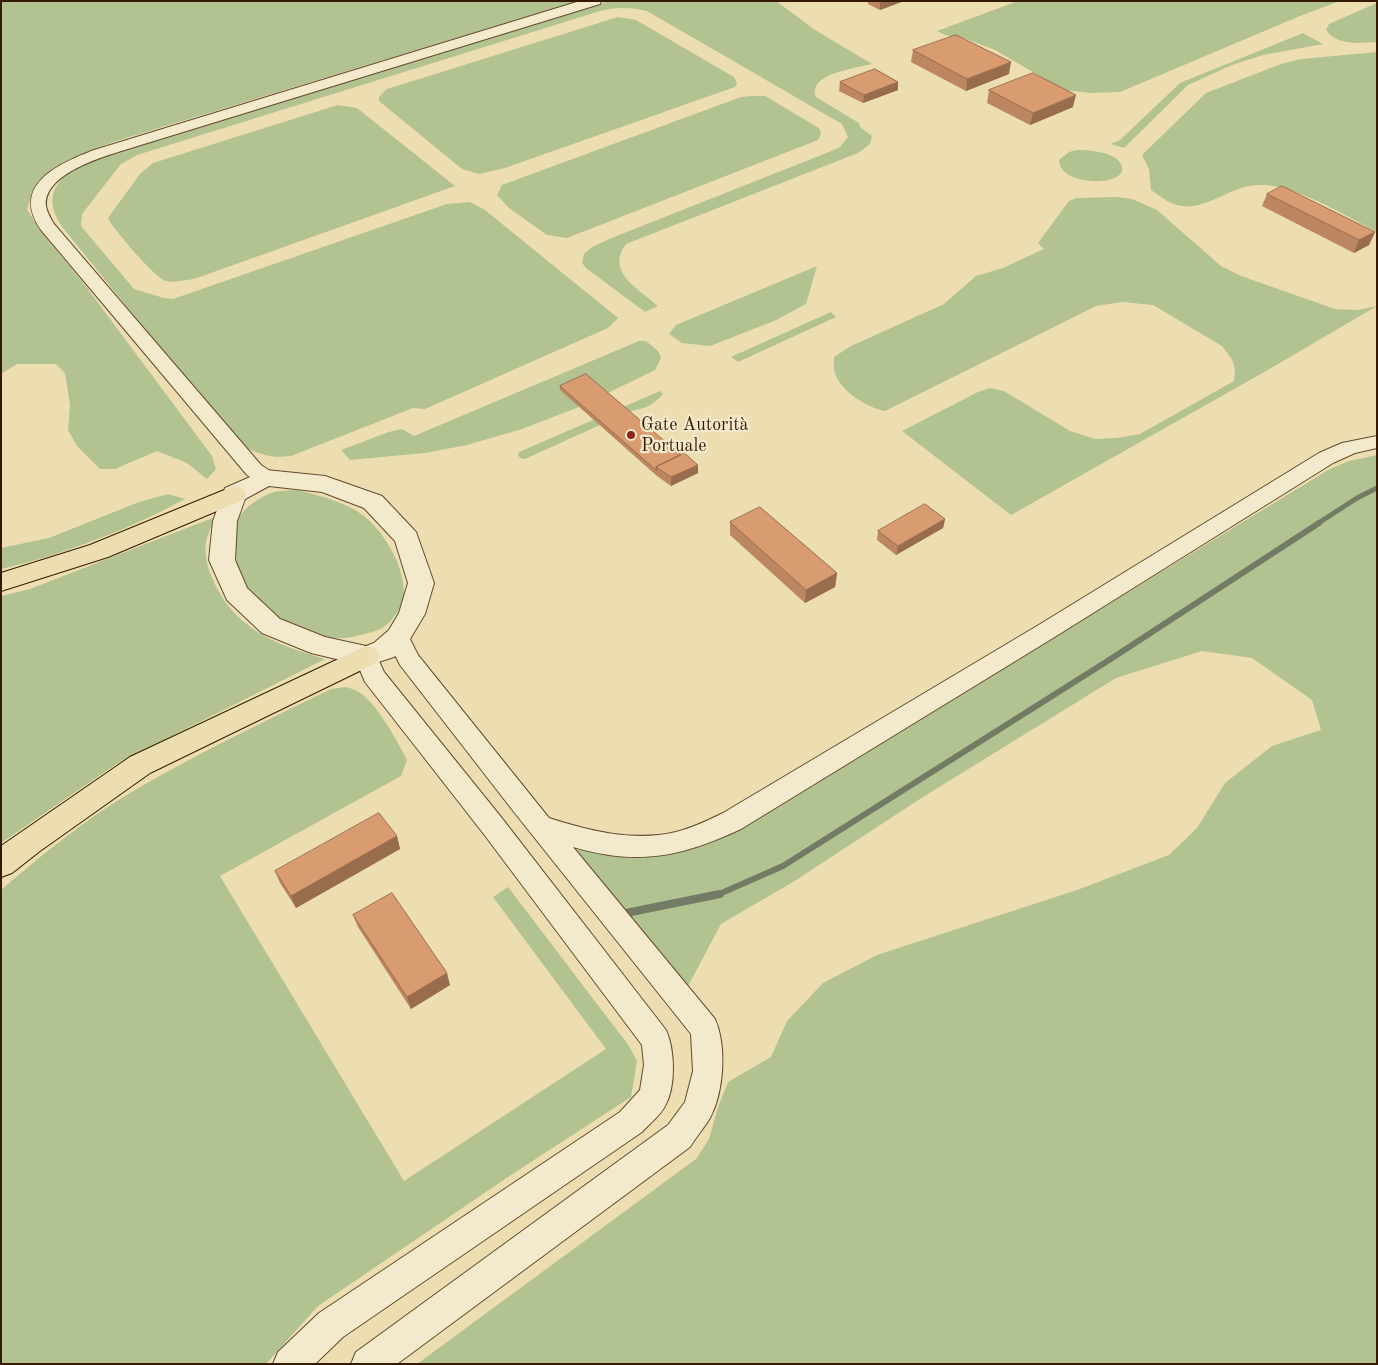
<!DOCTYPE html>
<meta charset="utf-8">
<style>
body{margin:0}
#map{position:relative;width:1378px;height:1365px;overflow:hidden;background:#eddeb2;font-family:"Old Standard TT",serif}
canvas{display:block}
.frame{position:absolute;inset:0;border:2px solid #351900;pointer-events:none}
</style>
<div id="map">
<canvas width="1378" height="1365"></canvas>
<div class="frame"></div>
</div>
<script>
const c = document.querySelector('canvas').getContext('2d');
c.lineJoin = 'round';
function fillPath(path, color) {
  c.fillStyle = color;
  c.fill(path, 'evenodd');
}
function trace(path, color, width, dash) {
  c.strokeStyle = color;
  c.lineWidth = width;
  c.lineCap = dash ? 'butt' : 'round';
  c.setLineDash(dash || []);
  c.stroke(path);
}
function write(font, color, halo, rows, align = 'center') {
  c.font = font + ' "Old Standard TT",serif';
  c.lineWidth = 4.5;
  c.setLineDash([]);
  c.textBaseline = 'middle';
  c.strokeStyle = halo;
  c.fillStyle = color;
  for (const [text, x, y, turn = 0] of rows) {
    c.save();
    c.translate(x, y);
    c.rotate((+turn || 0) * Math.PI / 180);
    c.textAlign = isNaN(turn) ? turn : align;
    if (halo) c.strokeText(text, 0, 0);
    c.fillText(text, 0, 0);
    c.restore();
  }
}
const green = new Path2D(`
 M1,1H578L113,142C75,156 39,167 27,209L41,232L84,284L212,456L216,469L207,479L187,463L157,451L115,469H100L77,446L68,430L70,405L65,373L56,364H17L1,374Z
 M610,1H776L815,30L872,64C856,68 807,74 816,97L859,123L860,127L872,136L870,144L858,153L626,244C605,272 639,289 658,306L645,312L586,268L582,263L584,254L592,247L614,237L829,152L840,147L848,137L842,124L647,11C631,7 616,7 600,11L137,155L121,164L82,214L81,226L134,289L164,298L173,299L447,204L470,202L485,210L618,318L608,328L425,409L413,408L291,456L276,457L265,455L250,450L242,444L208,407L63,228C29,180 86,162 123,148Z
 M1018,1H1340L1300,16L1120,92L1091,93L1064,90L995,50L966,39L945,35L937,31Z
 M1377,3V42C1360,43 1337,46 1326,30L1329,24Z
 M618,17L636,20L734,77L737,83L735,87L505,168L479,174L462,169L379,101V97L387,89Z
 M1303,33L1323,44L1263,55L1232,65L1188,85L1124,148L1111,144L1120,140L1180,83Z
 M1377,52V232C1343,215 1297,185 1261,185C1230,184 1206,213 1177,205C1168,203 1159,195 1151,190L1149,169L1142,155L1206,93L1281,64L1301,59Z
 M752,96H765L819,128L821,134L818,140L567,238L547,235L509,208L497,195L502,185L741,97Z
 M338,105L357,108L455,186L194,279C186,280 174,283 166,281C154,277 114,230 108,218L140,174L153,163Z
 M1077,150C1089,150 1119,152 1122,167C1123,171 1121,174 1118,176C1104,186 1059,182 1059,160L1069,152Z
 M1116,197L1132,199L1157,210L1221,266L1241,276L1335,309L1357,310L1377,306L1266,371L1011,515L902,431L978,392L990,388L1004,391L1070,431L1095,439L1117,438L1140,434L1234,381C1237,364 1232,359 1222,346L1153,305L1122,302L1096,306L885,411C868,408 840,391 835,373C833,369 834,362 834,357L851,346L944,304L976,276L1003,268L1044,249L1038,243L1069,201L1077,198Z
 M817,266L806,304L774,321L710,346L682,343L669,334L676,325Z
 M831,312L836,317L738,362L731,357Z
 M639,341H646L658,351L661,358L655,370L579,407L522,429L467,445L425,453L350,460L341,450L389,432L402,429L414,436Z
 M660,391L663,394C654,405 644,409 631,411L525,459L520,458L518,455L519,452Z
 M1377,455V1364H417L696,1159L709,1139L718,1107L728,1082L771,1057L787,1021L823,983L877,955L1077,890L1169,855L1197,828L1225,783L1272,746L1321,730L1312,700L1252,658L1202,651L1116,678L923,797L793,882L721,924L687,988L574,853L580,849L616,854L699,846L716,840L747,825L1328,470L1349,461Z
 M297,490C318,495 346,502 364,516C384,532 403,564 404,591C405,603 393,622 382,628C377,631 369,633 364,634C322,648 278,625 250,593C238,577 226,535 238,518C246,507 258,498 271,493C279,490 289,491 297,490Z
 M168,494L185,499C130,529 62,555 1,569V548L49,538L139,502Z
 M215,517C212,525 208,534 206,542C204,555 208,569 213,580C234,629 277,645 325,659L118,763L1,843V596L30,589Z
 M346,687C349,688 354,689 357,691C375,700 398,742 407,760L401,776L220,876L404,1181L606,1049L493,897L508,887L629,1046L637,1061L631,1097L508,1177L318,1306L266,1364H1V890C36,860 71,831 109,806C180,761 256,726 331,689Z`);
const streamFar2 = new Path2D(`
 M1317,524L1357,498L1377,488`);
const streamFar1 = new Path2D(`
 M717,895L783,866L1106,662L1319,523`);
const stream = new Path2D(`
 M626,913L720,894`);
const minor = new Path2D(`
 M580,1H601L600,4L118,152C96,159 43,176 46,206C47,212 51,219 54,224L261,465L273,473L276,478L273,483C262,486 256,481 247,475L41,230C10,185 58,164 94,150Z
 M1377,436V448L1355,453L1333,463L1053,638L741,829C681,857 638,866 573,847L715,1019C727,1046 724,1092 710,1118C704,1128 696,1137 690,1147L397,1364H351L356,1352L668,1125L685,1102L693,1071L691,1034L514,812L400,665L386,637L390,631L398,629L406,631L418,655L549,818C589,831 634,842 676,832C692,828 707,821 723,813L1037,626L1319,453L1342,443Z
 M366,647L374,650L384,672L501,817L666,1030C675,1050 676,1087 665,1106C660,1116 649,1124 642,1132L343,1337L315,1364H273L278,1352L319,1313L620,1112L640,1090L644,1065L642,1045L483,833L365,682L354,656L358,650Z`);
const tertiary = new Path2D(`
 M266,470L325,476L382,496L416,532L434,583L425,614L407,644L394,657L366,666L311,653L262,633L227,600L209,560L213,521L225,488ZM269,486L322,492L364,508L395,541L408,583L399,613L389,630L374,643L366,646L325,637L280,619L247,588L235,560L237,521L245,499Z`);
const trunk = new Path2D(`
 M234,486L243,488L246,494L243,500L108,557L1,591V573L90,545Z
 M366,646L376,649L380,656L376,663L150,773L40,851L12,873L1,877V846L130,757Z`);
const wall = new Path2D(`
 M868,1H904L880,10L868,4Z
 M913,50L1009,74L966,91L911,62Z
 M840,82H898V90L863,103L839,91Z
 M989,90L1073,107L1030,125L987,103Z
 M1267,194L1375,232L1369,245L1354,253L1262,206Z
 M560,386L698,465V473L671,486L657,476L560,390Z
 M945,519L943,528L896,555L877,540L878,531Z
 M730,522L837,573L835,587L805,603L730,535Z
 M397,836L400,849L296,908L280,883L275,871Z
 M353,915L450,985L411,1009L358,927Z`);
const shadedWall = new Path2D(`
 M882,1H904L880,10V2Z
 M1011,62L1009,74L966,91L967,79Z
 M898,82V90L863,103L864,95Z
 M1076,95L1073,107L1030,125L1033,113Z
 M1375,232L1369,245L1354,253L1359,240Z
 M698,465V473L671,486V477Z
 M945,519L943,528L896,555L898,546Z
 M837,573L835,587L805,603L806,590Z
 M397,836L400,849L296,908L291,896Z
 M447,973L450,985L411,1009L407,997Z`);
const building = new Path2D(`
 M956,35L1011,62L967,79L913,50Z
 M875,69L898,82L864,95L840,82Z
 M1033,73L1076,95L1033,113L989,90Z
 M1282,186L1375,232L1359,240L1267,194Z
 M586,374L681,455L656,467L657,471L560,386Z
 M684,453L698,465L671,477L656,467Z
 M925,504L945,519L898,546L878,531Z
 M760,507L837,573L806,590L730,522Z
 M379,813L397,836L291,896L275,871Z
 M392,893L447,973L407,997L353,915Z`);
const markers = [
 [631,435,5,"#8f2418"]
];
const poiNames = [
 ["Gate Autorità",641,425],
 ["Portuale",641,446]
];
fillPath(green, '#b2c290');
trace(streamFar2, '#727b64', 5);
trace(streamFar1, '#727b64', 6);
trace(stream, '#727b64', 8);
trace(minor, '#634a2c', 2);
trace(tertiary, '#634a2c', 2);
trace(trunk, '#351900', 2);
fillPath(minor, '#f3eacd');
fillPath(tertiary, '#f3eacd');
fillPath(trunk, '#eddeb2');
fillPath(wall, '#bb8660');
fillPath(shadedWall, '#986d4e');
fillPath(building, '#d99c70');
trace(building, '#986d4e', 1);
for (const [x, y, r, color] of markers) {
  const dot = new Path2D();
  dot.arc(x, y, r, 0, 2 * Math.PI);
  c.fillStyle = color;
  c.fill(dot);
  trace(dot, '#f3eacd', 2);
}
write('18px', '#351900', '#f3eacd', poiNames, 'left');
</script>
